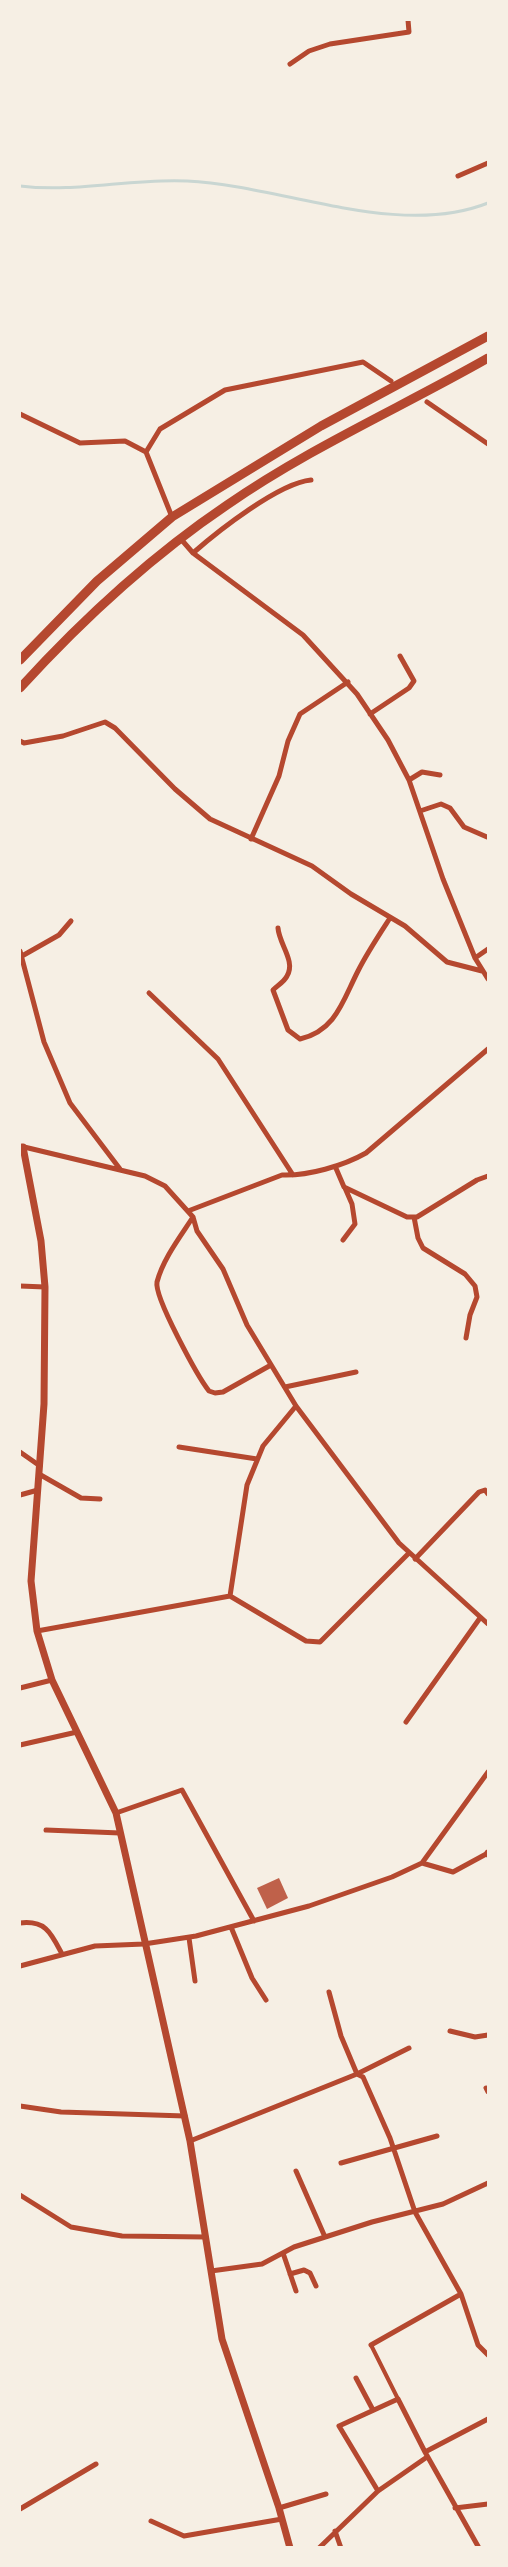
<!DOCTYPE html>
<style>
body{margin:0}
#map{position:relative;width:508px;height:2567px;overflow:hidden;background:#f6efe4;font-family:Helvetica,sans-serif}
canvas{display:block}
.frame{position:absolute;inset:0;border:21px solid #f6efe4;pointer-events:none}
</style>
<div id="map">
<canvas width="508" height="2567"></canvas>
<div class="frame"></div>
</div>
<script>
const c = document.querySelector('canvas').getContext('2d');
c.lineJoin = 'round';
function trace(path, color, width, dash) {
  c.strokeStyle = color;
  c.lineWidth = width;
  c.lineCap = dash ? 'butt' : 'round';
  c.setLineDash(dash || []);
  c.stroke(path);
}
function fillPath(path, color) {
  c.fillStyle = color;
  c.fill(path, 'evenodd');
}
const stream = new Path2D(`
 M20,186C76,193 131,178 187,181C281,185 397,239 488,203`);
const building = new Path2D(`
 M279,1878L288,1898L267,1909L257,1888Z`);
const pedestrian = new Path2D(`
 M371,2345L398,2399`);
const minor = new Path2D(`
 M290,64L309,51L330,44L409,32L408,20
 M458,176L488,163
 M427,402L488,444
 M20,414L80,443L125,441L146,452
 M172,517L146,452L160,429L225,390L363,362L391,381
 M180,538L193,553L303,635L357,694L388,740L409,780L443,879L475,958L488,979
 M193,553C218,531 279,483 311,480
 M370,714L409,688L414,681L400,656
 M20,741L24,743L63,736L105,722L115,728L175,789L210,819L312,866L351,894L405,926L447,962L482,971
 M409,780L422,772L440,775
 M420,811L441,804L450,808L464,827L487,837
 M251,839L279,776L288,741L300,714L348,682
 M278,928C279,944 296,961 287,976C285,981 277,986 273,990L288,1030L300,1039C336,1031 343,1000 358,971C367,953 379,935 390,918
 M20,951L44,1042L70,1103L120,1169
 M22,956L59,935L71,921
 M475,958L488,949
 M149,993L218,1059L293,1175
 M20,1146L145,1176L165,1186L193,1217L197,1231L223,1269L247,1325L296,1406L399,1543L488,1624
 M335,1166L344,1187L407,1217H417L477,1180L488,1176
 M188,1211L282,1175C308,1176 343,1166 366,1153L488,1049
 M193,1217C180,1237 163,1259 157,1282C154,1297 198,1377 209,1391L215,1393L223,1392L271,1365
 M414,1217L418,1238L423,1248L465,1274L475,1286L477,1297L470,1315L466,1338
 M343,1240L355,1224L352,1204L345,1188
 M20,1286L45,1287
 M285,1387L356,1372
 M179,1447L257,1459
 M20,1452L40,1466
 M39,1474L81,1498L100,1499
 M20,1495L38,1490
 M415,1559L479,1492L485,1490L488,1494
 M230,1596L247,1485L263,1446L296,1406
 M37,1631L230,1596L306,1641L320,1642L409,1553
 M20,1688L52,1680
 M406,1722L480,1618
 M20,1745L77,1732
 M116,1813L182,1790L254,1921
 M46,1830L120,1833
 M422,1863L488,1772
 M20,1923C46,1920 51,1933 62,1954
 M231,1927L252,1978L266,2000
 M189,1938L195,1981
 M20,1966L95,1946L144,1944L196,1936L309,1906L392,1877L422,1863L453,1872L488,1853
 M329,1992L341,2036L357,2074L409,2048
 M450,2031L475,2037L488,2035
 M486,2088L488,2092
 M20,2106L61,2112L185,2116
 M190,2141L357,2074L363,2077L390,2138L415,2212L461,2294L478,2345L488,2355
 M341,2163L437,2136
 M296,2171L325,2237
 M20,2195L71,2227L122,2236L206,2237
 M283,2253L296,2291
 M211,2271L262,2264L294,2247L372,2222L443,2204L488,2183
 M290,2274L304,2270L310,2273L316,2286
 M371,2345L461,2294
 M356,2378L373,2410
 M378,2491L339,2426L398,2399L425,2452
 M279,2508L326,2494
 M455,2508L488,2504
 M20,2509L96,2464
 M151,2521L184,2536L282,2519
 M335,2531L341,2548
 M319,2548L378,2491L427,2457
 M479,2548L425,2452L488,2419`);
const tertiary = new Path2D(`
 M23,1147L41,1241L45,1287L44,1404L31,1581L37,1631L52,1680L116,1813L190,2141L222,2339L279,2508L290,2548
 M488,1853V1854`);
const trunk = new Path2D(`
 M20,660L97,581L172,517L321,426L488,336
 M20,688C82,620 150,557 227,505C309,448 402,407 488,358`);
trace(stream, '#c9d6d2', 3);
fillPath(building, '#bf614a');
trace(pedestrian, '#b5482f', 4);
trace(minor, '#b5482f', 5);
trace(tertiary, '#b5482f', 7);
trace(trunk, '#b5482f', 9);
</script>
